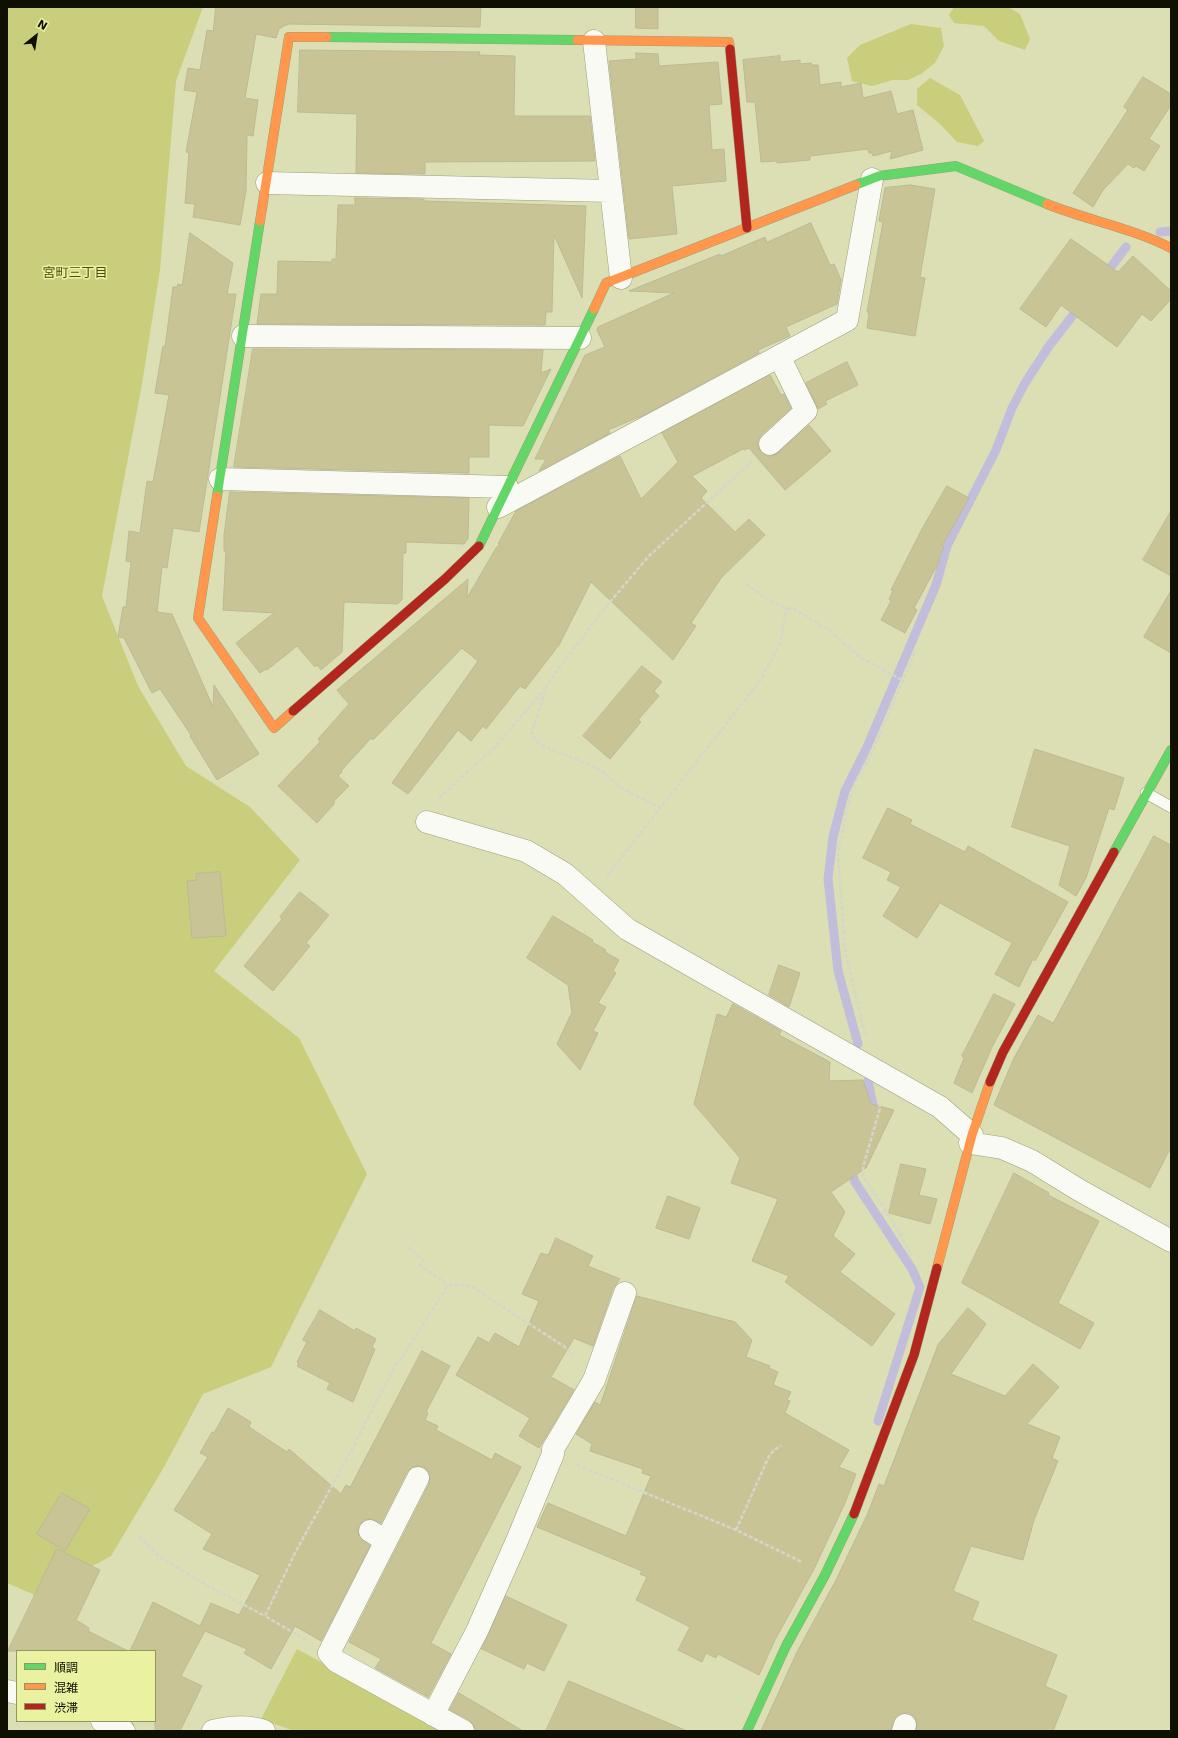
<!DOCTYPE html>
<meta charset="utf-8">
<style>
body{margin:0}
#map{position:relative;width:1178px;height:1738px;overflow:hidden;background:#dbdfb3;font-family:"DejaVu Sans","Noto Sans JP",sans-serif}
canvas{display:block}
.frame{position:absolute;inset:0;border:8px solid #0f1000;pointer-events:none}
.legend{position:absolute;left:16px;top:1650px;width:140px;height:72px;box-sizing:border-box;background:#eaf1a1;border:1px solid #929761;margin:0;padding:5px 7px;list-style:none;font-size:12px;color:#0f1000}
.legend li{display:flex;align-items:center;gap:8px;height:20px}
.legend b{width:20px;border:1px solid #929761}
.north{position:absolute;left:16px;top:16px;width:40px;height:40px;-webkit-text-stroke:3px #eaf1a1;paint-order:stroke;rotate:30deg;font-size:11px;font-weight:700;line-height:16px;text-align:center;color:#0f1000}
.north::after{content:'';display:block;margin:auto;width:14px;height:18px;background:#0f1000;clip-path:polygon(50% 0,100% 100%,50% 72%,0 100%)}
</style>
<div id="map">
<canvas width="1178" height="1738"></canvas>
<div class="frame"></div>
<ul class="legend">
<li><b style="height:5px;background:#63d668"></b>順調</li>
<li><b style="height:5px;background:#ff974d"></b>混雑</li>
<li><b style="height:5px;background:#b3261e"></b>渋滞</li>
</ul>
<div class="north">N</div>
</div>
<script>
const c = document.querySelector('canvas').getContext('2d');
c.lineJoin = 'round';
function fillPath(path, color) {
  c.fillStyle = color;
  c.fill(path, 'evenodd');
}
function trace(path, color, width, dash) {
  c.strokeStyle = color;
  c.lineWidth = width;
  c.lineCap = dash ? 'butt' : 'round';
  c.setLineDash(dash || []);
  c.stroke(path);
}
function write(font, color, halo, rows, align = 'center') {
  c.font = font + ' "DejaVu Sans","Noto Sans JP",sans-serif';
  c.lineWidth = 3;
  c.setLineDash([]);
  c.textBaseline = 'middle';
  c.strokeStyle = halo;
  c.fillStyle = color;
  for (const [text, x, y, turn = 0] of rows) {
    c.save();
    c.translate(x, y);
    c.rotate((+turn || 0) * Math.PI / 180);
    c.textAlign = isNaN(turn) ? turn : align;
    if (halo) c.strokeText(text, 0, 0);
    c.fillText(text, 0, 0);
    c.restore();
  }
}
const green = new Path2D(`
 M7,7H203L176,81L160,270L142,384L102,596L138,686L186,766L250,807L300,860L214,971L299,1038L367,1174L271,1367L203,1394L164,1467L111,1556L37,1596L7,1583Z
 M954,7H1008L1020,14L1030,39L1025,50L999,41L984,26L954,23L949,15Z
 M911,24L941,28L944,46L935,63L921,74L908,80H893L872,86L852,81L847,58L860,45Z
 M930,78L960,95L984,141L978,146L957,142L940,124L917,105V89Z
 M297,1649L449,1731H294L261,1719Z`);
const stream = new Path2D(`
 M1160,232L1171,231
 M1104,276L1126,247
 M858,1044L838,971L828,879L833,837L845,791L867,747L936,585L947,546L996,450L1012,408L1025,383L1049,346L1081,305
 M868,1081L873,1105L871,1115
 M853,1166L851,1171L855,1182L912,1269L920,1287L878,1421`);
const building = new Path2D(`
 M216,7H481L480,27L289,24L284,26L279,29L276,38L256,34L245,98L258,100L253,136L247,135L246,191L240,225L193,217L195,204L185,203L189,153L186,152L197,92L184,90L188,68L200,70L207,30L213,31Z
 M636,7H658V29L636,28Z
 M300,50L480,52L479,55L515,56L514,116H590L595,161L425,162V174L356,173L357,114L298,112Z
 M636,53L658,54L659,66L718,62L722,104L709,105L712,150L724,149L726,181L672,186L677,234L629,239L609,61L636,59Z
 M780,56V62L800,60V64L811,63L812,65H818L820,85L841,82V87L861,83L863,98L891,91L897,114L913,110L923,150L890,159L892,151L873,156L872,153H869L868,149L810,156V160L777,163V161L761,162L755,102H747L743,60Z
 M1143,77L1171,94V105L1149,139L1160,146L1144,171L1136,166L1134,168L1128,164L1103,190L1093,207L1073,193L1128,110L1124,107Z
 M910,185L935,189L920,277L925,278L915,336L867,328L869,312H867L883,222L879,221L885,188Z
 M355,198L424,199V201L586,206L582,298L554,235L552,312H546L545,325L257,324L261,294H277L278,261L332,262V259H336L338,205H355Z
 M811,223L830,265L834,264L841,280L837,304L786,327L790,336L758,350L759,353L644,415L608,430L610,433L539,471L546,459H535L585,355L605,347L597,330L598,327L674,293L629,291L705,260L720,254L721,256L765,237L767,242Z
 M190,233L233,263L227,294H236L199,532L173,528L167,568L162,567L157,612L172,614L213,707L214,685L259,754L217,780L190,736L191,735L160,689L152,693L124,638L118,637L123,607H126L131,562L126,561L129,531L140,533L147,481L153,482L169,395L155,393L163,346L165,347L173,287H177L178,284L182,285Z
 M1071,239L1118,272L1133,256L1171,291V299L1151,321L1142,314L1117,347L1061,305L1046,327L1020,309Z
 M253,349L543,350L541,373L551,369L523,426L489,425V457H469V473L234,467Z
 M847,362L858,385L825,401L827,404L818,409L806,383Z
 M770,375L781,395L784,394L791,408L761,435L758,440V446L761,452L767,456H772L778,453L809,425L831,451L785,490L749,448L744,450L743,449L692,476L707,491L701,498L735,532L749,519L765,535L721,578L691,623L696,626L673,660L591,582L559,645L525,689L520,686L486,729L483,726L471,741L458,730L408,794L392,783L478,661L462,648L373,740L371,738L341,771L342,772L338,776L349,786L334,801V804L317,823L278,786L320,742L318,739L349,704L337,690L468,579L467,598L496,548L500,544H498L516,511L620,456L641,499L678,462L662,433Z
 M947,486L969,498L942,546L944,547L938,559L940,560L914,608L917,610L905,633L881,620L891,601L889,599L893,591L891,590L922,529Z
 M230,492L469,498L468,539L464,544L406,542V553H403L402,600L397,604L344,602L342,652L321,670L317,665L315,667L297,646L267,670L266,669L260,673L236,643L274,613L223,610L226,551H224V536Z
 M1171,511V576L1143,560Z
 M1171,591V653L1144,637Z
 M642,666L662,682L654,691L659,696L638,720L641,722L610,759L583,736Z
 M1035,749L1124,778L1114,810L1109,808L1086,878L1076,896L1059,885L1070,846L1012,827Z
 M888,808L912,820L910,824L965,852L968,846L1068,902L1035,961L1033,959L1019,987L995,974L1012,943L940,903L917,938L883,916L901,887L887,880L891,872L863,858Z
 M1154,836L1171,845V1147L1150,1188L994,1105L1014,1058L1038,1015L1053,1023Z
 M220,872L226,936L192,938L187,881L197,880L196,874Z
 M300,892L329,915L306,943L310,946L273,991L244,966L282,919L280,917Z
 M553,916L593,940L592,942L606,950L605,952L619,960L613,971L616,973L598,1003L606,1007L593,1031L598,1033L580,1070L557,1044L572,1012L568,985L527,958Z
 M779,965L800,973L789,1007L769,995Z
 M994,994L1015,1004L992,1047L972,1093L954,1083L964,1058L962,1056Z
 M733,1004L781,1031L779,1035L830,1062L829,1081L863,1080L871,1104L894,1110L866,1168L831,1192L845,1212L833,1236L855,1254L840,1272L895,1314L872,1346L785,1282L789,1276L752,1261L778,1199L731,1183L740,1158L694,1104L717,1014L726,1017Z
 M901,1164L926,1169L919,1195L937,1199L930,1224L889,1213Z
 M1014,1173L1049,1193L1048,1195L1099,1221L1058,1303L1094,1323L1080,1349L962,1283Z
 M668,1196L700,1208L689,1239L656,1228Z
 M556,1238L593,1256L588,1266L620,1279L613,1289L593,1346L574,1338L551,1377L574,1390L539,1448L519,1436L530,1418L456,1375L478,1337L489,1343L495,1333L519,1347L539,1301L522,1294L541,1253L548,1255Z
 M637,1296L735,1322L752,1340L746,1357L770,1366L769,1368L778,1372L773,1385L791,1392L787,1400L790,1401L785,1413L849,1450L839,1467L856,1474L845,1503L814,1569L775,1640L759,1675L718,1654L716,1658L706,1653L702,1662L678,1650L690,1627L636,1600L647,1577L640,1574L642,1571L537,1527L548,1503L626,1536L651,1476L642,1473L643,1469L590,1451L592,1444L576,1434L595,1402L600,1405Z
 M968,1308L986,1324L951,1374L1005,1396L1033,1364L1059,1387L1027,1424L1060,1437L1052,1458L1058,1461L1034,1520L1023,1560L971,1546L953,1591L979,1602L972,1620L1057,1655L1045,1686L1067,1696L1053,1731H916L917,1723L915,1717L909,1713H903L897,1715L893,1721L891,1731H761L797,1652L836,1580L868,1513L879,1484L884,1486L938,1345Z
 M320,1310L355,1331L356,1328L376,1339L372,1347L375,1349L353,1402L327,1389L330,1383L297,1366L299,1364L297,1362L307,1342L303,1340Z
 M422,1351L450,1366L426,1412L428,1413L425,1420L438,1426L436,1430L492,1460L495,1453L521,1467L431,1643L451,1654L428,1697L375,1668L381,1659L349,1642L429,1484L430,1478L429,1472L424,1467L418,1466L412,1467L407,1472L381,1523L370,1519L364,1520L359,1525L358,1530L359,1536L370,1546L321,1641L295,1626L271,1669L244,1653L247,1649L205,1631L181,1676L202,1686L180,1731H155V1651H130L153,1602L200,1626L211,1603L239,1615L260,1575L203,1549L212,1534L174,1510L208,1457L200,1453L212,1432L214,1433L228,1408L251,1422L249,1427L287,1452L289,1449L341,1494L346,1485L350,1487Z
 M62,1493L90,1509L65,1551L37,1534Z
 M57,1549L100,1570L76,1620L89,1628L88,1631L128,1651H8Z
 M506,1596L567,1625L544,1671L527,1663L524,1669L482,1649Z
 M569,1681L687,1731H546Z
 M459,1693L523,1731H479L475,1729L473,1724L469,1720L450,1710Z`);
const path = new Path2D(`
 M746,584L769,600L786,608L796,610L829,630L860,657L902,680
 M439,798L496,746L544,690
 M661,808L623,789L599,769L544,746L535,740L532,732L546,688L555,673L605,608L648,557L752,461
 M607,876L760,681L781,641L786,608
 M865,1034L845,951L838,853L852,789L872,752L916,650
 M879,1103L880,1108L863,1167V1176L894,1224L912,1256
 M408,1247L423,1260L420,1266L445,1282L447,1287
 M577,1465L736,1530L802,1562
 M736,1530L770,1454L781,1445
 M139,1536L159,1556L208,1586L265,1616
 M306,1640L265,1616L295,1553L350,1453L393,1369L403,1356L447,1287C460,1281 476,1286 486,1296L565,1347L574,1356`);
const lane = new Path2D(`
 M1146,793L1171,807`);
const street = new Path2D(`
 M594,41L621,278
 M267,183L611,191
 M243,336L580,338
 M770,444L806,411L779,356
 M220,479L507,487
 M498,507L847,320L872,179
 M427,822L526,851L565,874L627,929L940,1107L972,1135
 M970,1143L1002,1148L1032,1161L1079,1190L1171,1241
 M418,1478L329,1653L336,1661L463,1731
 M370,1531L386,1541
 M7,1691L17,1693
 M433,1715L477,1631L516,1543L553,1454V1449L594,1380L625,1293
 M102,1721L124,1731
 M213,1731C229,1727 248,1725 264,1731
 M903,1731L905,1725`);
const fast = new Path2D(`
 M327,37L577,40
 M856,185L879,176L956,166L1047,204
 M217,496L260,221
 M479,546L594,309
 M1114,852L1171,750
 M747,1731L786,1646L825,1575L854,1514`);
const slow = new Path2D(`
 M577,40L729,42L730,49
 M1047,204C1087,220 1132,228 1171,248
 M260,221L289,37H327
 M594,309L606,283L856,185
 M217,496L198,618L274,728L293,711
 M937,1268L972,1135L990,1082`);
const jam = new Path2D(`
 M730,49L747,228
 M293,711L445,579L479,546
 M990,1082L1003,1052L1114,852
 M854,1514L914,1355L937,1268`);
const neighbourhoodNames = [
 ["宮町三丁目",75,274]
];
fillPath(green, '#c9ce7d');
trace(stream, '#c3bddc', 9);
fillPath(building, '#c9c496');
trace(building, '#bcb996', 1);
trace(lane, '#9c9f7b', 12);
trace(street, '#9c9f7b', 23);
trace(fast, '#9c9f7b', 10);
trace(slow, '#9c9f7b', 10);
trace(jam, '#9c9f7b', 10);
trace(path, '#d5d6c9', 2.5, [4, 2]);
trace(lane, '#fafaf4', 11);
trace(street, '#fafaf4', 22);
trace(fast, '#63d668', 9);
trace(slow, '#ff974d', 9);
trace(jam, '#b3261e', 9);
write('13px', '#4b4e10', '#eaf1a1', neighbourhoodNames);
</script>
